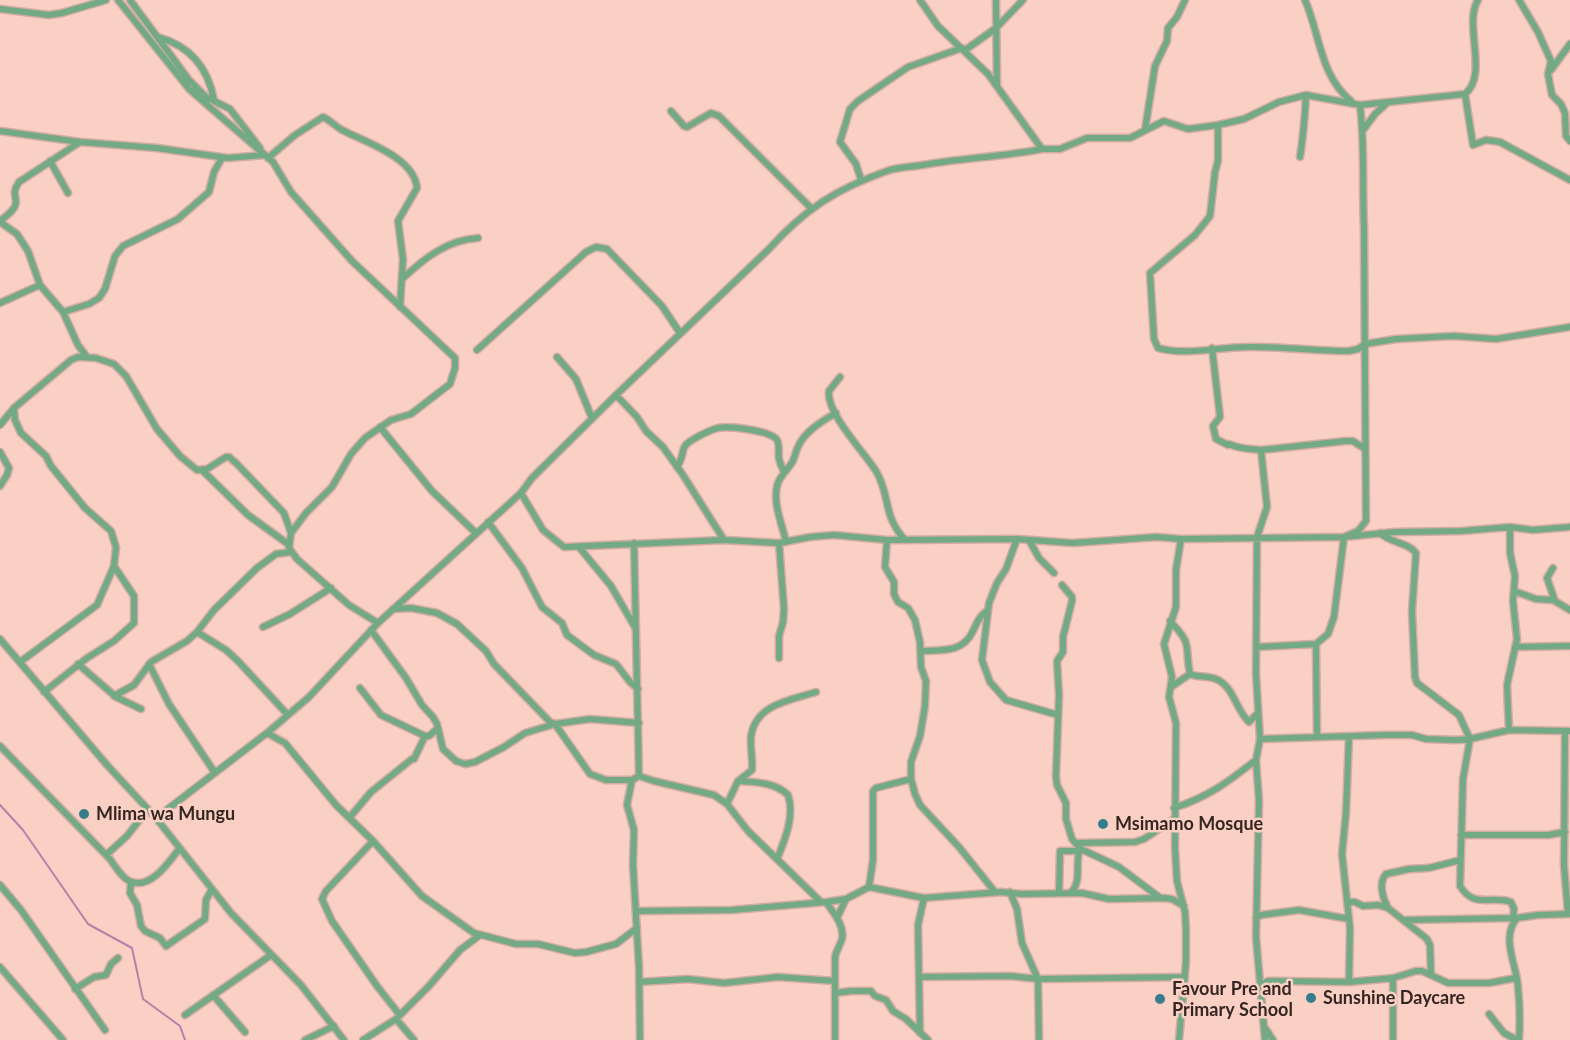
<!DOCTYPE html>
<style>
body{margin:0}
canvas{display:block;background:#facfc4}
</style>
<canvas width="1570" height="1040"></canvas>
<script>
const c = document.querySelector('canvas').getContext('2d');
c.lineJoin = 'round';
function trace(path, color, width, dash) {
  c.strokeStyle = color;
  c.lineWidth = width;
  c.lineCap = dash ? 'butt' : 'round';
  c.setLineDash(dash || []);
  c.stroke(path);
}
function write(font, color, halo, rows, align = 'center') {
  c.font = font + ' Lato,sans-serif';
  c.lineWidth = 5;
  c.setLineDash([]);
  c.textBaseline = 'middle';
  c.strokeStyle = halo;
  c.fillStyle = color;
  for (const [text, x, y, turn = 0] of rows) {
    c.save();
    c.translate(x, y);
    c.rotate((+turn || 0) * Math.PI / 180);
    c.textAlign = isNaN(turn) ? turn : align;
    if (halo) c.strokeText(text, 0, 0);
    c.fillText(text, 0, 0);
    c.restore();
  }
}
const stream = new Path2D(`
 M0,805L23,830L88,924L132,948L143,999L180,1026L185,1040`);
const minor = new Path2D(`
 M118,0L189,89L273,162L291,192L352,261L455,358V368L450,384L411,414L391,420L365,438L351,454L332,487L306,513L291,533
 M130,0L189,80L206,97L230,109L260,148
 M920,0L938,26L988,74L1042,149
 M996,0L997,86
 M1305,0C1320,34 1320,76 1351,101
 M1478,0C1463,24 1489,75 1465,94L1360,105L1306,95L1279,102L1244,119L1218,125L1188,129L1164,121L1130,138H1087L1060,149H1042C1002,157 962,158 923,165C911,167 898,167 887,171C836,189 805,209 769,249L616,395L532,478L521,493L543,530L564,547L724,540L779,543L810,537L834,535L887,540L1017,539L1073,543L1157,537L1181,539L1344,537L1395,532L1462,531L1510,527L1533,530L1570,527
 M1519,0L1538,32L1551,61L1548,74L1552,95L1561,104L1565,113L1566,136L1570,141
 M0,9L49,15L62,13L106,0
 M158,37C190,46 208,67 214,100
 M964,51L996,28L1023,0
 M1551,70L1570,44
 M1465,94L1473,145L1486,140L1500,142L1570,180
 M671,111L684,126L687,127L711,113L719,116L811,208
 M1218,125V161L1215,172L1210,216L1195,235L1150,273L1154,339L1158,348C1186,356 1218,347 1247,347C1281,346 1315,351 1349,351L1358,349L1365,344L1396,339L1454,336L1496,339L1570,327
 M1364,129L1375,114L1386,104
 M1145,130L1155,66L1167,41L1168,28L1177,17L1185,0
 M0,131L80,142L157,148L228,158L265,155
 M1300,157C1303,137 1305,116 1306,95
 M268,158L295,135L323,117C330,120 335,126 342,130C365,142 414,157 417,188L398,221L403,259L400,307
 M50,161L68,193
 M861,180L856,164L840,142L850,109L858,101L908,67L962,48
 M0,221C30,199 6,201 19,182L80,142
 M0,222L17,234L28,251L40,285L63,312L78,345L87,357
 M403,278C425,258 447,240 478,238
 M0,303L40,285
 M63,312L89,304L99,298L105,289L115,256L123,246L178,219L209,192L214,172L222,158
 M1212,348L1220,417L1213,426L1216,439L1228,445L1229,444C1239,449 1250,449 1261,450L1346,441H1353L1365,449
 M477,350L586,252L596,247L607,249L662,306L680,333
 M557,357L576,379L592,418
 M840,377L829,391C826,413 864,452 876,471C891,496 882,515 905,540
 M616,395L637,417L646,431L663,447L683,475L724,540
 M14,408L15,420L21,433L46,456L51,466L85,508L111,531L116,547L114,566L97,605L20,662
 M0,425L14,408L71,360L78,357L96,358L114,364L126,376L157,429L180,456L197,470L207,469L226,457H229L236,463L284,513L291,533L289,548L297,559L349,605L378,623
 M380,427L432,491L476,533
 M1261,450L1267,507L1257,537L1256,674L1260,739L1256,760L1259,800L1256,937L1265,1040
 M0,452L9,468L7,475L0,486
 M677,467C683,459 682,450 685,446C689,440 710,430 718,428C729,426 770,430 777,440C780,445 778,453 779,459C780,463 782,468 784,472
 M202,470L248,515L288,544
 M488,522L522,568L542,607L562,623L567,635L594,655L616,664L630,682L638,689
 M1380,533C1392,544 1408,542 1416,553L1412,611L1415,677L1417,683L1459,715L1470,739L1463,779L1460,886C1474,909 1490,895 1511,902L1514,909L1513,917
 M1017,539L1006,569L997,583L989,603L982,660L990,682L1006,700L1058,715
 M887,540L885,567L894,582V594L898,602L908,608L915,620L920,642L921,667L926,681L925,706L920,736L911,762V779L915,794L920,805L959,847L995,892
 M1029,540L1039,558L1054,573
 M786,542C783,527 776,512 776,497C776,479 782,477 791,464C795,459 795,452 798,447C804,432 822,421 836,413
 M634,543L639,776L632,780L627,805L634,830L633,865L639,967L640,1040
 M779,543L784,609L783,622L779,636V658
 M579,547L611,586L636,629
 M1553,568L1547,578L1555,601
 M1062,585L1072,597V601L1063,637V652L1057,661L1059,695L1056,776L1057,785L1066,803V819L1072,839L1081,849L1119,867L1159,897
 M1514,591L1536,599L1553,600L1570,610
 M393,609L411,608L437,613L457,624L486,651L494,664L550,722L555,724L590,719L639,723
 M1170,621C1194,646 1184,645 1190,674C1198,678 1209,675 1218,680C1234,688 1236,710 1249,722L1258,713
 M263,627L290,614L331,588
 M371,630L406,678L422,705L433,717L437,724L443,749L456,761L465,764L475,762L504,747L525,733L555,724L590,774L606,780H632
 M197,632L226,650L238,661L288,715
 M0,639L107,765L156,818L231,913L301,985L344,1040
 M1316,644L1317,736
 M1257,647L1316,644L1328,634L1334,617L1344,537L1358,531L1366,521L1364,227C1362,186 1365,145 1360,105
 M1515,647L1570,646
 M921,651C942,650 963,653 973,631C977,623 979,616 987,611
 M78,664L116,697L141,709
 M149,664L169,704L215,773
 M1171,687L1190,674
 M360,688L381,715L425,736H429L438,728
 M44,692L87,658L114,641L134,623V596L114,566
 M114,696L134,685L151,662L187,641L197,632L214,610L257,568L276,554L291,552
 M1509,730L1507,685L1517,639L1513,601L1515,576L1510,553V527
 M1565,731L1564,865L1568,914
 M267,733L285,743L336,805L373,841L422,896L474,933L516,944H538L575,953L586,952L616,944L637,928
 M1349,737L1346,813L1342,854L1350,928L1349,982
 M1260,739L1385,735H1412L1426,739L1456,740L1470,739L1509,730L1570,731
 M0,746L110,859C115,866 121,877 129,881C150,891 169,862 179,849
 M639,776L654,781L714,795L727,804L748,831L821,902
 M738,781C754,782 775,782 788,795C795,815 785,840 777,859
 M727,804L738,781L752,770C753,759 750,748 751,737C755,704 791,700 816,692
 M1174,808C1208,797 1228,782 1256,760
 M350,817L371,792L412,759H414L425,736
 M156,818L267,733L309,697L378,623L521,493
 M1461,835H1548L1565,832
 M373,841L326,891L322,899L332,921L377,986L399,1014
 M1076,843L1135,842L1144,839L1174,819
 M106,855L127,836L148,809
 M131,882L130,893L137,905L141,926L145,931L160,938L166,946L205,919L206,900L212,889
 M0,885L21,910L105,1030
 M869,887L873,860V791L876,788L911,779
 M1010,892L1017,909L1022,943L1038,979L1039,1040
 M1059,893L1060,851H1080
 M1071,893C1083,879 1074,865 1080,849
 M826,902C833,912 845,926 842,939C840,946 836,950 835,958V1040
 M1348,902H1355L1363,906L1378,905L1388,908L1427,939L1430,945L1431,975
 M1388,908C1383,899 1378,883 1386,874L1409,869L1429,868L1460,860
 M637,911L732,910L826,902L846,899L869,887L924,898L1001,892L1021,894L1082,893L1109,899L1164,898L1172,899L1184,906
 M837,918L846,899
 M1256,918L1261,915L1299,910L1349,919
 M1403,920L1516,918
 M0,967L63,1040
 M919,977L1010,976L1038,979L1185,977
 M1393,978V1040
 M639,982L688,979L724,983L778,977L835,981
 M1260,986L1268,981H1275L1349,982L1393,978L1416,971H1422L1448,983H1489L1516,978
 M75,989L94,977L106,975L111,964L118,958
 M835,993L851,991H871L875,996L886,1000L893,1011L906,1019L928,1040
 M213,995L245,1032
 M1489,1014L1504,1033L1517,1040
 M185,1015L271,955
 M396,1019L414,1040
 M1265,1028L1273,1040
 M920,1033L918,925L924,898
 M305,1040L334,1026
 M363,1040L396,1019L429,986L460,950L480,935
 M1179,1040L1186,962V930L1185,912L1177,881L1175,848L1176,723L1169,697L1172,677L1164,644L1176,607V570L1181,539
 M1519,1040C1520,1023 1520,1005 1518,987C1517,965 1500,938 1517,918L1538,915L1570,914`);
const markers = [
 [84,814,6,"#377c8b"],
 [1103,824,6,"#377c8b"],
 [1311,998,6,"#377c8b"],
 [1160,999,6,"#377c8b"]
];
const poiNames = [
 ["Mlima wa Mungu",96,814],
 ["Msimamo Mosque",1115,824],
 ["Favour Pre and",1172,989],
 ["Primary School",1172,1010],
 ["Sunshine Daycare",1323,998]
];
trace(stream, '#b87fa8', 2);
trace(minor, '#d3ada4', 9);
trace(minor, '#73aa85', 6);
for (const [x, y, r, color] of markers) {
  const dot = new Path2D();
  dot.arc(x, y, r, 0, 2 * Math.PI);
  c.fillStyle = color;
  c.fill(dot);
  trace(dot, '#facfc4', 2);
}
write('bold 18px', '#362622', '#facfc4', poiNames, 'left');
</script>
